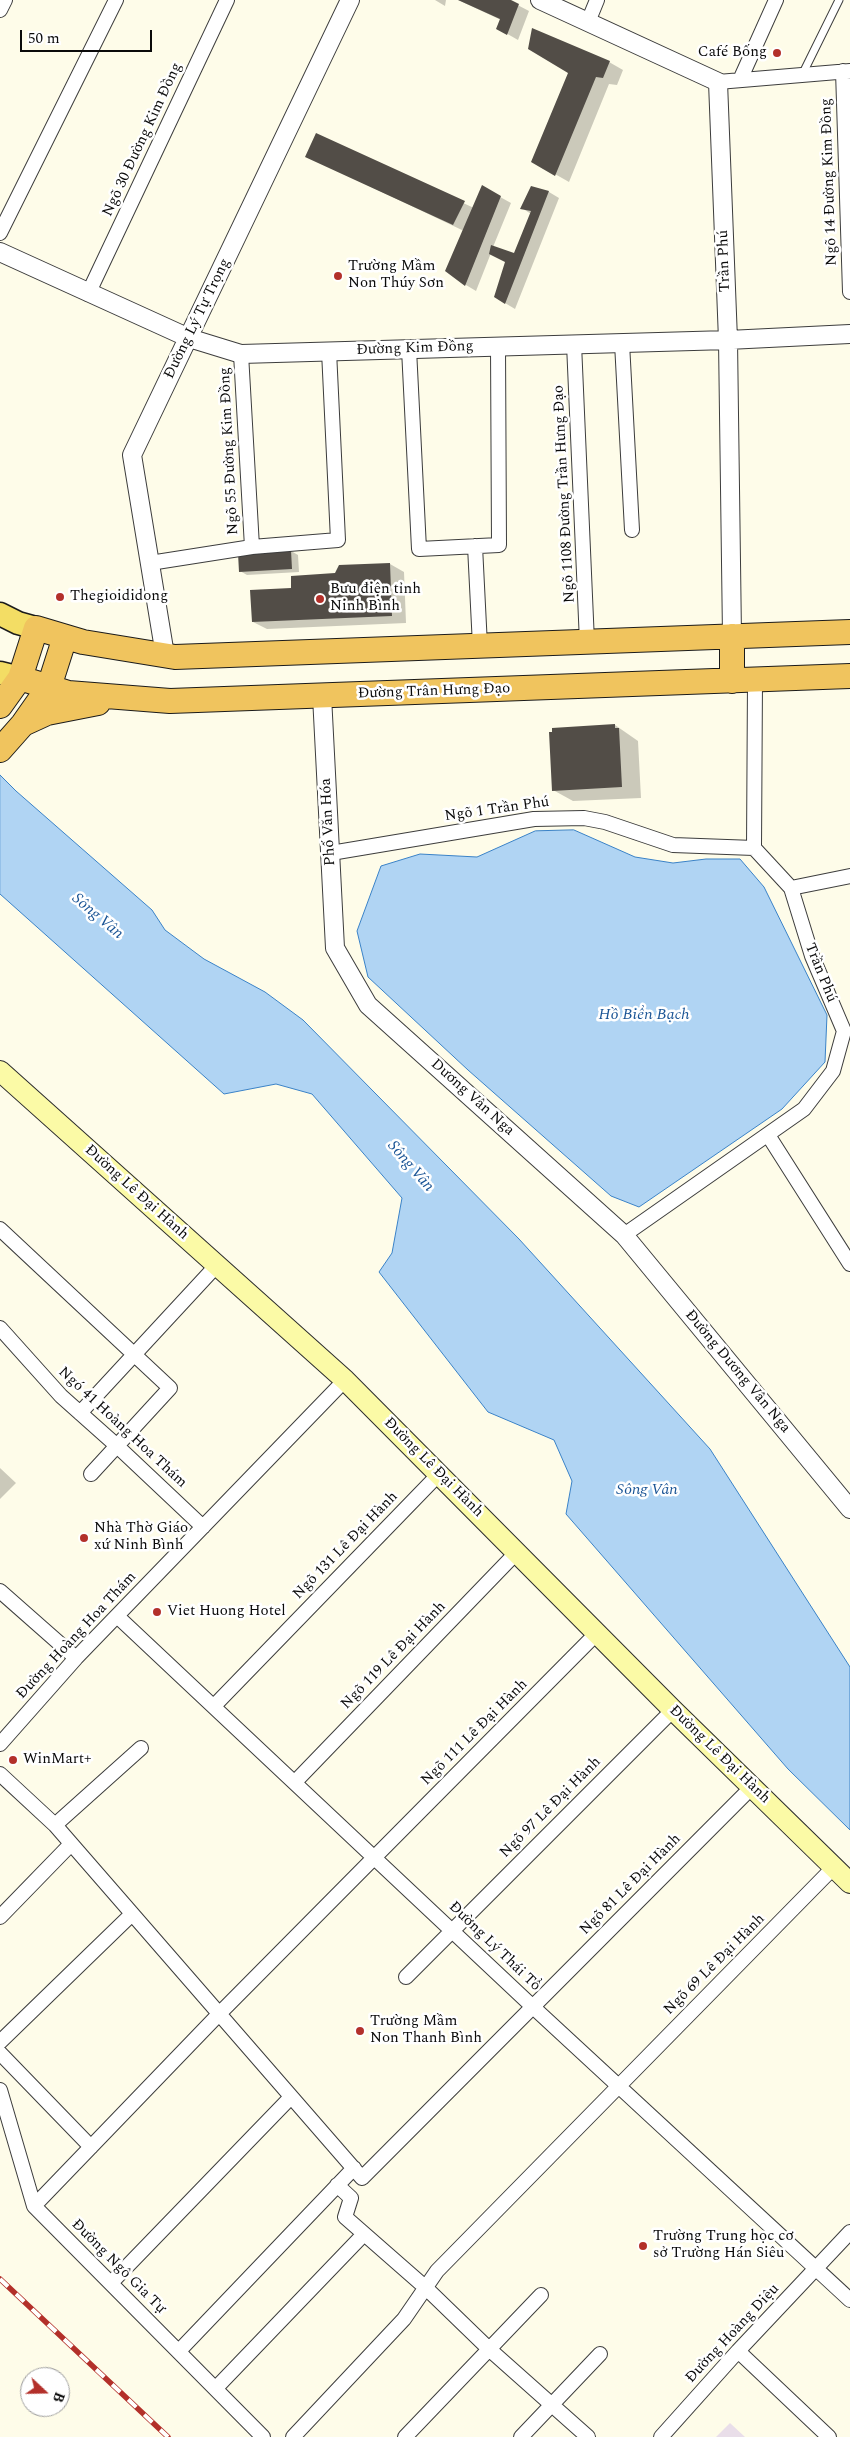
<!DOCTYPE html>
<meta charset="utf-8">
<style>
body{margin:0}
#map{position:relative;width:850px;height:2437px;overflow:hidden;background:#fefce9;font-family:Spectral,serif}
canvas{display:block}
.north{position:absolute;left:20px;top:2367px;width:50px;height:50px;box-sizing:border-box;background:#fff;border:1px solid #9d9d9d;border-radius:50%;rotate:111deg;font-size:14px;font-weight:700;line-height:20px;text-align:center;color:#0a0a0a}
.north::after{content:'';display:block;margin:auto;width:18px;height:22px;background:#b3302a;clip-path:polygon(50% 0,100% 100%,50% 72%,0 100%)}
.scale{position:absolute;left:20px;top:30px;width:132px;height:22px;box-sizing:border-box;border:2px solid #0a0a0a;border-top:0;padding-left:6px;font-size:15px;line-height:18px;white-space:nowrap;color:#0a0a0a;-webkit-text-stroke:4px #fff;paint-order:stroke}
</style>
<div id="map">
<canvas width="850" height="2437"></canvas>
<div class="north">B</div>
<div class="scale">50 m</div>
</div>
<script>
const c = document.querySelector('canvas').getContext('2d');
c.lineJoin = 'round';
function fillPath(path, color) {
  c.fillStyle = color;
  c.fill(path, 'evenodd');
}
function trace(path, color, width, dash) {
  c.strokeStyle = color;
  c.lineWidth = width;
  c.lineCap = dash ? 'butt' : 'round';
  c.setLineDash(dash || []);
  c.stroke(path);
}
function write(font, color, halo, rows, align = 'center') {
  c.font = font + ' Spectral,serif';
  c.lineWidth = 5;
  c.setLineDash([]);
  c.textBaseline = 'middle';
  c.strokeStyle = halo;
  c.fillStyle = color;
  for (const [text, x, y, turn = 0] of rows) {
    c.save();
    c.translate(x, y);
    c.rotate((+turn || 0) * Math.PI / 180);
    c.textAlign = isNaN(turn) ? turn : align;
    if (halo) c.strokeText(text, 0, 0);
    c.fillText(text, 0, 0);
    c.restore();
  }
}
const industrial = new Path2D(`
 M730,2423L745,2437H716Z`);
const water = new Path2D(`
 M0,775L16,791L152,910L165,930L204,959L265,992L303,1020L519,1239L710,1449L850,1667V1830L788,1769L566,1514L572,1481L554,1440L488,1412L379,1272L392,1253L402,1198L312,1094L276,1084L224,1094L0,894Z
 M574,830L635,857L673,863L706,859H740L764,887L827,1015L825,1062L782,1109L639,1207L611,1196L468,1070L368,977L357,931L381,866L420,854L477,857L535,831Z`);
const shadow = new Path2D(`
 M435,0H446L445,6Z
 M458,0H508L529,11L518,40L497,28L501,20Z
 M609,62L623,70L617,85L609,84L569,182L532,161L570,72Z
 M316,135L474,208L482,187L511,203L493,247L514,254L531,214L522,208L531,188L549,192L559,198L515,309L495,297L507,262L491,253L476,291L466,285L447,271L464,231L306,156Z
 M291,551L298,555L299,572L247,575L240,571Z
 M390,564L404,572L406,623L267,629L253,622L293,589L335,575Z
 M615,725L638,741L641,798L573,801L553,790Z
 M0,1468L16,1483L0,1499Z`);
const building = new Path2D(`
 M458,0H511L519,4L507,35L496,29L500,19Z
 M532,28L610,61L603,78L596,77L555,176L531,162L568,73L528,49Z
 M316,133L465,201L453,225L305,157Z
 M482,185L501,196L465,286L445,271Z
 M531,186L549,191L505,304L494,297L505,262L489,254L491,245L514,253L531,211L520,209Z
 M291,550L292,569L239,572L238,553Z
 M390,563L392,616L252,622L250,590L291,588V576L335,573L339,565Z
 M615,724V728H619L622,787L552,791L549,732H552V728Z`);
const service = new Path2D(`
 M802,75L839,0`);
const minor = new Path2D(`
 M0,10L5,0
 M588,22L597,0
 M843,71L850,292
 M740,80L776,0
 M718,82L850,71
 M0,233L116,0
 M88,294L227,0
 M622,343L632,530
 M574,344L587,642
 M409,349L419,549L499,545L498,346
 M241,354L252,547
 M475,546L480,646
 M150,563L252,547L338,540L329,351
 M331,853L534,819L584,818L605,822L673,845L754,848
 M791,888L850,876
 M768,1135L850,1264
 M0,1229L170,1388L91,1474
 M624,1235L804,1109L833,1071L844,1031L812,956L791,888L754,848L755,680
 M0,1328L61,1396L116,1445L203,1527
 M80,1413L217,1265
 M0,1591L76,1658
 M117,1616L533,2007L850,2300
 M214,1706L439,1474
 M0,1744L76,1658L345,1380
 M0,1774L55,1825L362,2178L752,1787
 M295,1782L517,1552
 M55,1825L141,1748
 M0,1917L71,1844
 M406,1977L673,1710
 M0,2042L132,1914
 M0,2053L91,2147
 M0,2090L34,2206L263,2437
 M337,2185L351,2198L345,2217L426,2288L489,2349L588,2437
 M34,2206L219,2014L597,1633
 M111,2283L291,2097
 M179,2351L354,2168
 M738,2351L829,2437
 M216,2388L364,2234
 M293,2437L404,2319L437,2271L834,1867
 M405,2437L541,2295
 M521,2437L600,2354
 M661,2437L738,2351L850,2232`);
const tertiary = new Path2D(`
 M540,0L718,82L728,340L732,636
 M0,252L189,338L241,354L728,340L850,334
 M165,655L132,455L350,0
 M322,696L335,948L368,1005L624,1235L850,1509`);
const secondary = new Path2D(`
 M0,1071L345,1380L673,1710L850,1883`);
const primary = new Path2D(`
 M0,614L18,623L36,628
 M0,673L20,678`);
const trunk = new Path2D(`
 M732,636V681
 M20,678L68,693L170,701L850,676
 M0,706L20,678L36,628L83,642L175,657L850,632
 M23,724L47,713L98,703
 M0,750L23,724L49,687L65,637`);
const rail = new Path2D(`
 M0,2279L168,2437`);
const markers = [
 [777,53,5,"#b3302a"],
 [338,276,5,"#b3302a"],
 [60,597,5,"#b3302a"],
 [320,599,5,"#b3302a"],
 [84,1538,5,"#b3302a"],
 [157,1612,5,"#b3302a"],
 [13,1760,5,"#b3302a"],
 [360,2031,5,"#b3302a"],
 [643,2246,5,"#b3302a"]
];
const poiNames = [
 ["Café Bống",767,53,"right"],
 ["Trường Mầm",348,267],
 ["Non Thúy Sơn",348,284],
 ["Bưu điện tỉnh",330,590],
 ["Ninh Bình",330,607],
 ["Thegioididong",70,597],
 ["Nhà Thờ Giáo",94,1529],
 ["xứ Ninh Bình",94,1546],
 ["Viet Huong Hotel",167,1612],
 ["WinMart+",23,1760],
 ["Trường Mầm",370,2022],
 ["Non Thanh Bình",370,2039],
 ["Trường Trung học cơ",653,2237],
 ["sở Trường Hán Siêu",653,2254]
];
const streetNames = [
 ["Ngõ 30 Đường Kim Đồng",143,140,-65],
 ["Ngõ 14 Đường Kim Đồng",830,182,-92],
 ["Trần Phú",725,261,-92],
 ["Đường Lý Tự Trọng",198,319,-64],
 ["Đường Kim Đồng",415,349,-2],
 ["Ngõ 55 Đường Kim Đồng",230,451,-93],
 ["Ngõ 1108 Đường Trần Hưng Đạo",565,494,-93],
 ["Đường Trân Hưng Đạo",434,692,-2],
 ["Ngõ 1 Trần Phú",497,810,-8],
 ["Phố Văn Hóa",329,822,-93],
 ["Trần Phú",820,973,68],
 ["Dương Vân Nga",472,1098,42],
 ["Đường Lê Đại Hành",136,1193,42],
 ["Đường Dương Vân Nga",737,1372,50],
 ["Ngó 41 Hoàng Hoa Thám",122,1428,43],
 ["Đường Lê Đại Hành",433,1468,45],
 ["Ngõ 131 Lê Đại Hành",346,1546,-46],
 ["Đường Hoàng Hoa Thám",77,1636,-47],
 ["Ngõ 119 Lê Đại Hành",394,1656,-46],
 ["Ngõ 111 Lê Đại Hành",475,1733,-45],
 ["Đường Lê Đại Hành",719,1755,44],
 ["Ngõ 97 Lê Đại Hành",551,1808,-45],
 ["Ngõ 81 Lê Đại Hành",631,1885,-45],
 ["Đường Lý Thái Tổ",494,1947,44],
 ["Ngõ 69 Lê Đại Hành",715,1965,-45],
 ["Đường Ngô Gia Tự",118,2267,45],
 ["Đường Hoàng Diệu",733,2334,-47]
];
const waterNames = [
 ["Sông Vân",97,917,40],
 ["Hồ Biển Bạch",644,1016],
 ["Sông Vân",410,1167,49],
 ["Sông Vân",647,1491]
];
fillPath(industrial, '#e9dee9');
fillPath(water, '#b0d4f3');
trace(water, '#3a82c7', 1);
fillPath(shadow, '#0003');
fillPath(building, '#524d47');
trace(service, '#3d3d3d', 9);
trace(minor, '#3d3d3d', 16);
trace(tertiary, '#3d3d3d', 20);
trace(secondary, '#2c2c2c', 22);
trace(primary, '#1b1b1b', 25);
trace(trunk, '#1b1b1b', 26);
trace(service, '#fff', 7);
trace(minor, '#fff', 14);
trace(tertiary, '#fff', 18);
trace(secondary, '#fbfaa6', 20);
trace(primary, '#f3dd64', 22);
trace(trunk, '#f0c45e', 24);
trace(rail, '#b3302a', 5.5);
trace(rail, '#fff', 4, [11]);
for (const [x, y, r, color] of markers) {
  const dot = new Path2D();
  dot.arc(x, y, r, 0, 2 * Math.PI);
  c.fillStyle = color;
  c.fill(dot);
  trace(dot, '#fff', 2);
}
write('15px', '#0a0a0a', '#fff', poiNames, 'left');
write('15px', '#0a0a0a', '#fff', streetNames);
write('italic 16px', '#1a5495', '#fff', waterNames);
</script>
